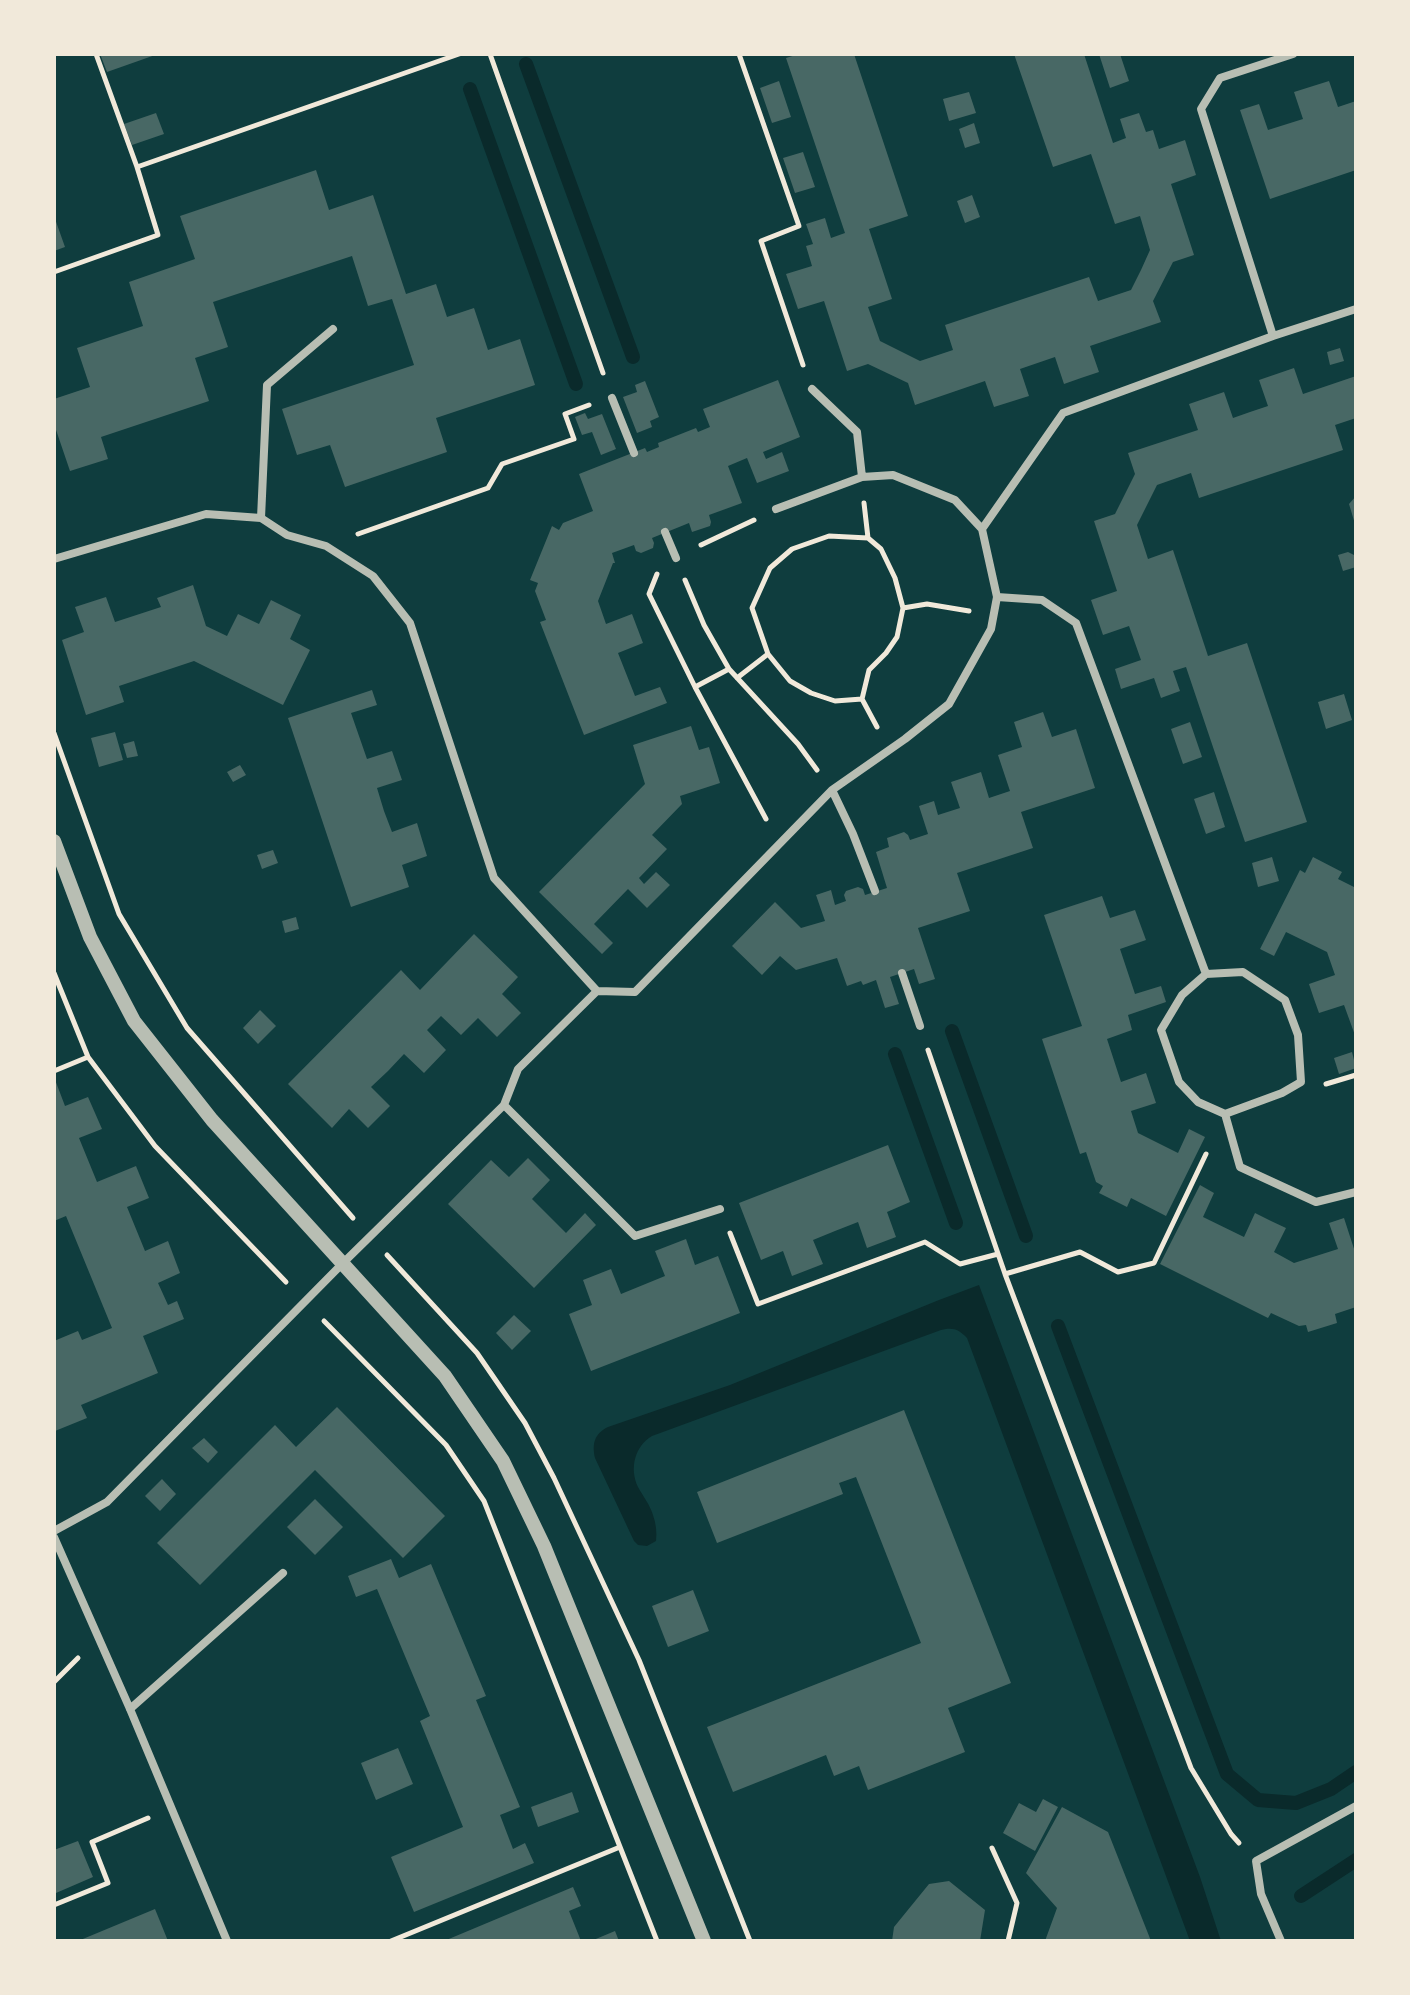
<!DOCTYPE html>
<style>
body{margin:0}
#map{position:relative;width:1410px;height:1995px;overflow:hidden;background:#0f3d3e;font-family:Figtree,sans-serif}
canvas{display:block}
.frame{position:absolute;inset:0;border:56px solid #f1e9da;pointer-events:none}
</style>
<div id="map">
<canvas width="1410" height="1995"></canvas>
<div class="frame"></div>
</div>
<script>
const c = document.querySelector('canvas').getContext('2d');
c.lineJoin = 'round';
function fillPath(path, color) {
  c.fillStyle = color;
  c.fill(path, 'evenodd');
}
function trace(path, color, width, dash) {
  c.strokeStyle = color;
  c.lineWidth = width;
  c.lineCap = dash ? 'butt' : 'round';
  c.setLineDash(dash || []);
  c.stroke(path);
}
const water = new Path2D(`
 M979,1285L1200,1877L1221,1941H1190L967,1338C959,1330 954,1327 941,1330L652,1436C635,1446 629,1468 638,1487C643,1496 650,1505 653,1515C656,1524 657,1532 656,1541L647,1546L638,1545L634,1541L595,1458C592,1444 594,1434 608,1427L730,1385L939,1300Z`);
const stream = new Path2D(`
 M526,64L633,357
 M470,89L576,384
 M952,1031L1026,1236
 M895,1054L956,1223
 M1058,1326L1227,1774L1258,1800L1296,1803L1331,1789L1356,1772
 M1301,1896L1356,1860`);
const building = new Path2D(`
 M100,54H158L107,72Z
 M799,54H854L908,216L869,229L892,299L868,307L880,341L920,361L953,350L945,325L1089,277L1098,301L1131,290L1141,270L1150,250L1140,216L1115,224L1091,154L1053,167L1014,54H1084L1113,143L1126,138L1120,119L1139,113L1146,132L1153,130L1159,149L1185,140L1196,175L1171,184L1194,255L1173,262L1153,301L1161,322L1090,346L1099,372L1081,378L1064,384L1055,357L1020,369L1029,396L994,407L985,381L915,405L908,383L868,364L847,371L824,301L798,309L786,274L812,266L806,246L813,244L806,224L825,218L831,238L845,233L786,58Z
 M1099,54H1120L1129,81L1110,88Z
 M779,81L791,117L772,123L760,88Z
 M1329,81L1338,107L1356,101V170L1270,199L1240,110L1259,104L1268,130L1303,119L1294,92Z
 M969,92L976,113L949,121L943,99Z
 M156,113L164,134L132,145L124,124Z
 M974,123L980,143L965,148L959,129Z
 M803,152L815,187L795,193L783,158Z
 M316,170L329,210L373,195L406,294L436,284L447,317L474,308L488,350L520,339L535,385L436,418L447,452L345,487L330,445L297,455L282,409L414,365L392,299L368,306L352,256L213,302L228,347L195,358L209,401L101,437L108,459L70,471L54,424V399L90,387L77,348L143,326L129,282L195,259L180,216Z
 M972,195L980,217L965,223L957,201Z
 M54,216L65,247L54,251Z
 M1340,348L1344,361L1330,365L1327,352Z
 M1294,368L1303,394L1356,376V418L1335,425L1343,450L1199,498L1191,473L1157,485L1137,525L1148,559L1173,550L1208,656L1247,643L1259,679L1307,822L1245,842L1186,667L1173,671L1180,691L1161,698L1154,678L1121,689L1115,669L1141,660L1129,626L1103,635L1091,600L1117,591L1094,521L1115,514L1135,474L1128,453L1198,430L1189,404L1224,392L1233,418L1250,412L1268,406L1259,380Z
 M778,380L800,437L763,452L766,459L782,452L789,471L757,483L747,458L728,466L742,503L709,515L711,522L710,526L692,532L689,523L652,538L654,543L653,548L641,553L636,551L634,545L612,553L615,563H613L598,601L606,624L632,614L643,643L618,653L635,696L660,687L667,703L584,735L540,622L546,620L535,591L538,583L530,580L552,526L559,530L563,523L593,511L579,474L645,448L647,452L659,447L658,443L696,428L698,432L710,427L703,409Z
 M645,381L659,417L650,421L652,427L637,433L623,397L637,392L635,385Z
 M585,413L588,419L602,414L616,449L601,455L592,432L582,435L575,417Z
 M1356,496V524H1355L1349,504Z
 M1348,552L1356,556V567L1343,571L1338,555Z
 M193,585L206,626L227,636L238,614L259,624L271,600L301,615L290,639L310,650L283,705L194,661L119,686L124,702L86,715L62,640L84,632L75,607L106,597L115,622L161,607L157,598Z
 M372,690L377,705L351,713L367,759L392,751L402,780L377,788L384,811L392,832L417,823L427,856L402,865L409,887L351,907L288,718Z
 M1344,694L1352,720L1326,729L1318,702Z
 M1043,712L1052,737L1076,729L1095,788L1021,812L1033,848L957,873L970,911L918,928L935,979L919,984L914,969L890,977L899,1004L885,1008L876,980L863,985L861,981L847,986L837,958L796,970L780,956L762,975L732,946L775,902L801,928L825,921L816,895L831,890L835,905L846,901L844,895L846,891L858,887L863,889L865,895L887,888L876,852L889,847L887,838L904,832L908,835L910,840L928,834L919,806L934,801L938,815L960,808L951,782L981,772L989,798L1010,791L998,755L1022,747L1014,722Z
 M1190,722L1202,757L1183,764L1171,729Z
 M691,726L699,750L709,747L720,783L680,796L682,804L652,835L667,849L639,878L644,884L656,872L670,885L647,908L628,889L594,924L613,943L602,954L539,892L645,784L633,745Z
 M115,732L123,760L99,767L91,738Z
 M134,741L138,756L127,758L123,744Z
 M240,765L246,775L233,782L227,772Z
 M1214,792L1225,827L1206,834L1194,799Z
 M273,850L278,863L262,869L257,855Z
 M1272,857L1279,881L1258,887L1252,863Z
 M1313,857L1342,872L1338,879L1356,888V1038L1344,1005L1319,1013L1314,999L1309,984L1335,975L1327,952L1286,932L1274,956L1260,949L1300,870L1305,873Z
 M1102,896L1110,918L1135,910L1146,940L1120,949L1135,994L1161,986L1166,1002L1128,1015L1132,1030L1107,1039L1121,1082L1146,1073L1156,1103L1131,1111L1138,1133L1178,1153L1189,1129L1205,1137L1166,1216L1131,1198L1127,1207L1099,1193L1103,1186L1096,1182L1086,1152L1080,1154L1042,1039L1082,1026L1044,915Z
 M296,917L299,929L285,933L282,921Z
 M474,934L518,977L502,994L521,1013L497,1037L478,1018L461,1035L441,1016L427,1030L446,1050L424,1073L404,1054L388,1071L371,1087L390,1106L368,1128L349,1109L332,1128L288,1084L401,970L420,990Z
 M260,1010L276,1026L258,1044L243,1028Z
 M1352,1052L1356,1068L1339,1074L1334,1058Z
 M54,1077L65,1106L88,1097L102,1129L79,1138L97,1182L136,1166L149,1198L127,1207L145,1251L168,1241L180,1273L158,1283L168,1305L177,1301L184,1319L143,1336L158,1373L81,1405L87,1418L55,1431L54,1341L78,1331L82,1340L112,1328L66,1216L54,1221Z
 M888,1145L910,1202L887,1212L896,1237L867,1248L858,1222L835,1231L813,1240L823,1264L792,1276L783,1251L761,1260L739,1203Z
 M528,1158L550,1180L532,1199L566,1233L585,1213L596,1225L534,1288L448,1204L491,1160L509,1177Z
 M1200,1185L1214,1193L1203,1217L1244,1237L1255,1213L1271,1221L1286,1228L1274,1252L1294,1263L1338,1249L1329,1223L1344,1218L1356,1255V1307L1335,1314L1337,1323L1308,1332L1306,1325L1299,1326L1271,1313L1268,1318L1160,1264Z
 M686,1239L695,1265L718,1256L740,1313L591,1371L569,1314L592,1305L583,1280L611,1269L621,1294L665,1276L655,1251Z
 M514,1315L531,1331L512,1350L496,1333Z
 M337,1407L445,1516L403,1558L315,1470L200,1585L157,1543L275,1425L296,1447Z
 M904,1410L1011,1683L948,1708L965,1752L868,1790L859,1766L834,1776L826,1755L733,1792L707,1727L921,1643L856,1477L839,1483L843,1494L717,1543L697,1492Z
 M204,1438L218,1452L208,1463L192,1448Z
 M162,1479L176,1494L160,1511L145,1496Z
 M315,1499L343,1527L315,1555L287,1527Z
 M391,1559L399,1578L431,1564L486,1696L476,1700L520,1807L500,1815L513,1849L525,1843L534,1863L414,1912L391,1857L463,1827L420,1721L430,1716L377,1589L356,1597L348,1576Z
 M693,1590L709,1631L668,1647L652,1606Z
 M398,1748L413,1784L376,1800L361,1763Z
 M572,1792L579,1812L538,1827L531,1807Z
 M1043,1799L1058,1807L1035,1851L1003,1833L1019,1803L1036,1812Z
 M1062,1807L1108,1832L1151,1941H1045L1057,1908L1026,1873Z
 M78,1841L93,1877L56,1893L54,1888V1850Z
 M949,1881L985,1910L980,1941H892L894,1927L929,1884Z
 M573,1887L581,1906L569,1911L581,1941H444Z
 M155,1909L168,1941H78Z
 M615,1931L619,1941H591Z`);
const path = new Path2D(`
 M490,54L603,373
 M739,54L799,226L761,241L803,365
 M137,167L459,54
 M54,272L158,235L137,167L96,54
 M864,503L868,538L881,549L895,578L903,608L897,637L886,653L869,670L862,699L877,727
 M358,534L488,488L502,464L574,439L565,414L589,405
 M701,545L754,520
 M657,574L649,594L695,687L766,819
 M685,580L704,625L729,669L798,744L817,770
 M903,608L927,604L969,611
 M737,678L768,654
 M695,687L729,669
 M862,699L835,701L811,693L790,681L768,654L752,608L770,568L792,549L829,536L868,538
 M54,733L119,914L187,1028L353,1218
 M54,973L88,1057L155,1146L286,1282
 M928,1050L1005,1274L1191,1768L1231,1834L1239,1843
 M54,1071L88,1057
 M1326,1084L1356,1075
 M730,1233L758,1304L925,1242L960,1264L998,1254
 M387,1255L477,1353L525,1423L554,1478L639,1660L750,1941
 M1005,1274L1080,1252L1118,1272L1154,1263L1206,1154
 M324,1321L446,1445L484,1501L657,1941
 M54,1682L78,1658
 M992,1848L1017,1903L1008,1941
 M54,1905L108,1883L92,1842L148,1818
 M391,1941L620,1847`);
const minor = new Path2D(`
 M1273,336L1201,109L1220,78L1293,54
 M812,389L857,432L862,477
 M612,398L634,453
 M261,518L267,385L333,329
 M982,529L1063,413L1273,336L1356,309
 M665,532L676,558
 M54,559L206,514L261,518L287,535L326,546L373,576L410,623L494,878L597,991
 M997,597L1042,600L1076,623L1206,974L1182,995L1161,1030L1179,1082L1198,1102L1225,1114L1240,1167L1316,1202L1356,1192
 M832,790L853,834L875,891
 M902,973L920,1026
 M1206,974L1243,972L1285,1000L1298,1035L1301,1082L1282,1093L1225,1114
 M504,1105L635,1236L720,1209
 M54,1531L107,1502L342,1264L504,1105L518,1069L597,991L635,992L832,790L905,739L949,704L991,629L997,597L982,529L955,500L893,475L862,477L776,509
 M54,1537L130,1709L227,1941
 M130,1709L283,1573
 M1281,1941L1261,1894L1256,1861L1356,1806`);
const tertiary = new Path2D(`
 M54,841L90,937L134,1021L212,1120L445,1376L503,1461L544,1546L704,1941`);
fillPath(water, '#0a2a2b');
trace(stream, '#0a2a2b', 14);
fillPath(building, '#486865');
trace(path, '#f1e9da', 5);
trace(minor, '#b8beb3', 8);
trace(tertiary, '#b8beb3', 14);
</script>
